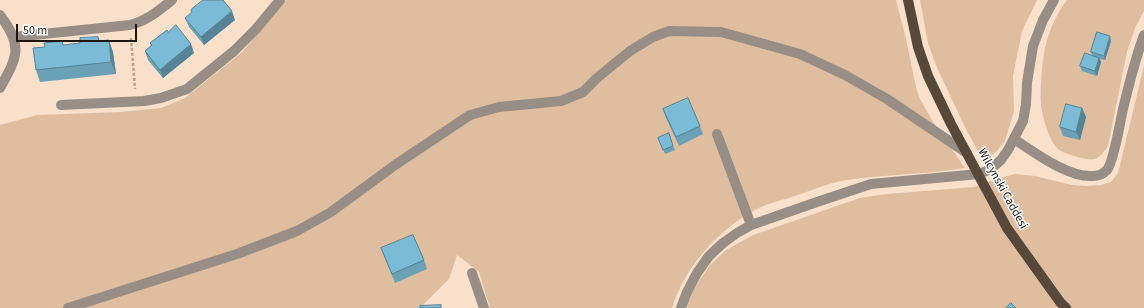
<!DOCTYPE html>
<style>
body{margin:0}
#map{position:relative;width:1144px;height:308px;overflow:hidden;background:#f8e0cb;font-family:"Source Sans 3",sans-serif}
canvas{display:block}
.scale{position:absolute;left:16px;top:24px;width:121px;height:18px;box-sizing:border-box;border:2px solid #1f170f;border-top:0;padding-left:5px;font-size:12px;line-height:14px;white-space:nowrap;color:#1f170f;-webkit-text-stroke:3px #fff;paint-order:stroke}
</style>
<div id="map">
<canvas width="1144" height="308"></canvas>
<div class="scale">50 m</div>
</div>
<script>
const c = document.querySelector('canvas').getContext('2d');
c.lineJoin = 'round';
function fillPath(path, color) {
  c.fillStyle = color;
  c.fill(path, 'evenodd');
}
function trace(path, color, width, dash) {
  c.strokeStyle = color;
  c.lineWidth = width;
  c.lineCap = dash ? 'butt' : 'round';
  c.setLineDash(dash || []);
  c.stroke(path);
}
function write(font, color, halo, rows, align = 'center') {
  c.font = font + ' "Source Sans 3",sans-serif';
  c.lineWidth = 3;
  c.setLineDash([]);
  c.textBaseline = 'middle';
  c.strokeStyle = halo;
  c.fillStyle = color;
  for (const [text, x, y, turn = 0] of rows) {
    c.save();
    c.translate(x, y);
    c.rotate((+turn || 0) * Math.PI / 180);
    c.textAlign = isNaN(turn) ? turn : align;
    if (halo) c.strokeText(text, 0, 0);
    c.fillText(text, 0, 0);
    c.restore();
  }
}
const green = new Path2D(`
 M286,0H896L906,39L916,87L920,99L932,120L965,168C924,175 882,174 841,181C827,184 812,190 798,195C784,200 767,203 755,210C717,231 685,267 672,308H490L479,272L457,255L449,279L420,308H0V125L37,115L120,112L161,108L185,98L242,52Z
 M920,0H1037L1022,31L1013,76L1014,111L1005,141L997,151L984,162L967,131L938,70L928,43Z
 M1067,0H1144V11L1135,28L1127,52L1108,146C1099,160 1094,162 1078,157C1073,155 1066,154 1061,151C1050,146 1042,116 1041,104C1040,91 1042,57 1046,44C1050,28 1057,13 1067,0Z
 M1144,66V308H687L693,290L710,265L726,250L753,235L860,198L887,194L974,187L993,180L1015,174L1035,176L1072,185L1087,186L1101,185L1111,182L1118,173Z`);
const path = new Path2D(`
 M131,38L135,89`);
const minor = new Path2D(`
 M0,15C23,46 18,56 0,88
 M14,37L130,25C147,21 158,11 172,0
 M61,105L144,101L161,98L187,89L234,51L256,29L280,0
 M717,134L751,225
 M1014,139C1034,152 1068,178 1093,176C1097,176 1103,174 1107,170C1114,161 1120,122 1123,109C1129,84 1135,59 1144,35
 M472,273L484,308
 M68,308L237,254L297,231L331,212L395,165L470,115L499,107L561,101L583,92L597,78L630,51L653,37L669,31L721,32L800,54L845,75L887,99L967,153
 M681,308L687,292L697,273L709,256L723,243L737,233L751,225L817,202L871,184L979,174L991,169L1001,160L1008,150L1023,121L1026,104L1027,83L1033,46L1043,20L1054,0`);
const major = new Path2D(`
 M908,0L918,47L928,76L951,124L1007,228L1060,302L1066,308`);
const wall = new Path2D(`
 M191,10L235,20L204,45L189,27L185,18L192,13Z
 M168,32L194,53L163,78L148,60L145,51L151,46L150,43Z
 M98,37L100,41L113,52L116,74L40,82L36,70L80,43Z
 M1111,41L1105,60L1100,59L1101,62L1097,76L1082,71L1080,66L1092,55L1091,52Z
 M1082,108L1086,117L1080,140L1063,136L1060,127Z
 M663,109L700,126L703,134L679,146L666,118Z
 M658,138L673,146L675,150L665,154Z
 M381,248L424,260L427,269L395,283Z`);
const shadedWall = new Path2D(`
 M232,11L235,20L204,45L201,37Z
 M1110,36L1111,41L1105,60L1104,56Z
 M109,40L113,52L116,74L111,62Z
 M191,44L194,53L163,78L160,70Z
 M1099,58L1101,62L1097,76L1095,71Z
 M1082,108L1086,117L1080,140L1076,132Z`);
const building = new Path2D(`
 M203,0H223L232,11L201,37L185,18L192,12L191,10Z
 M176,25L191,44L160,70L145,51L152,45L150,43L167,30L168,32Z
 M1097,32L1110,36L1104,56L1091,52Z
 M98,37L99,41L109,40L111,62L36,70L33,48L45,47L44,43L62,41L63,45L80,43V38Z
 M1085,53L1099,58L1095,71L1080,66Z
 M688,98L700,126L676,137L663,109Z
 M1066,104L1082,108L1076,132L1060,127Z
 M669,133L673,146L663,150L658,138Z
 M413,235L424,260L392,274L381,248Z
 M1011,303L1016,308H1006Z
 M441,305V308H420V306Z`);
const streetNames = [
 ["Wilcynski Caddesi",1002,189,61]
];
fillPath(green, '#dfbe9f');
trace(path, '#b6a392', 2.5, [3, 2]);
trace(minor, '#988e85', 10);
trace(major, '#584839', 10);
fillPath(wall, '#6aa1b7');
fillPath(shadedWall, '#568395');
fillPath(building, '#7bbbd5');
trace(building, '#568395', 1);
write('12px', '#1f170f', '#fff', streetNames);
</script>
